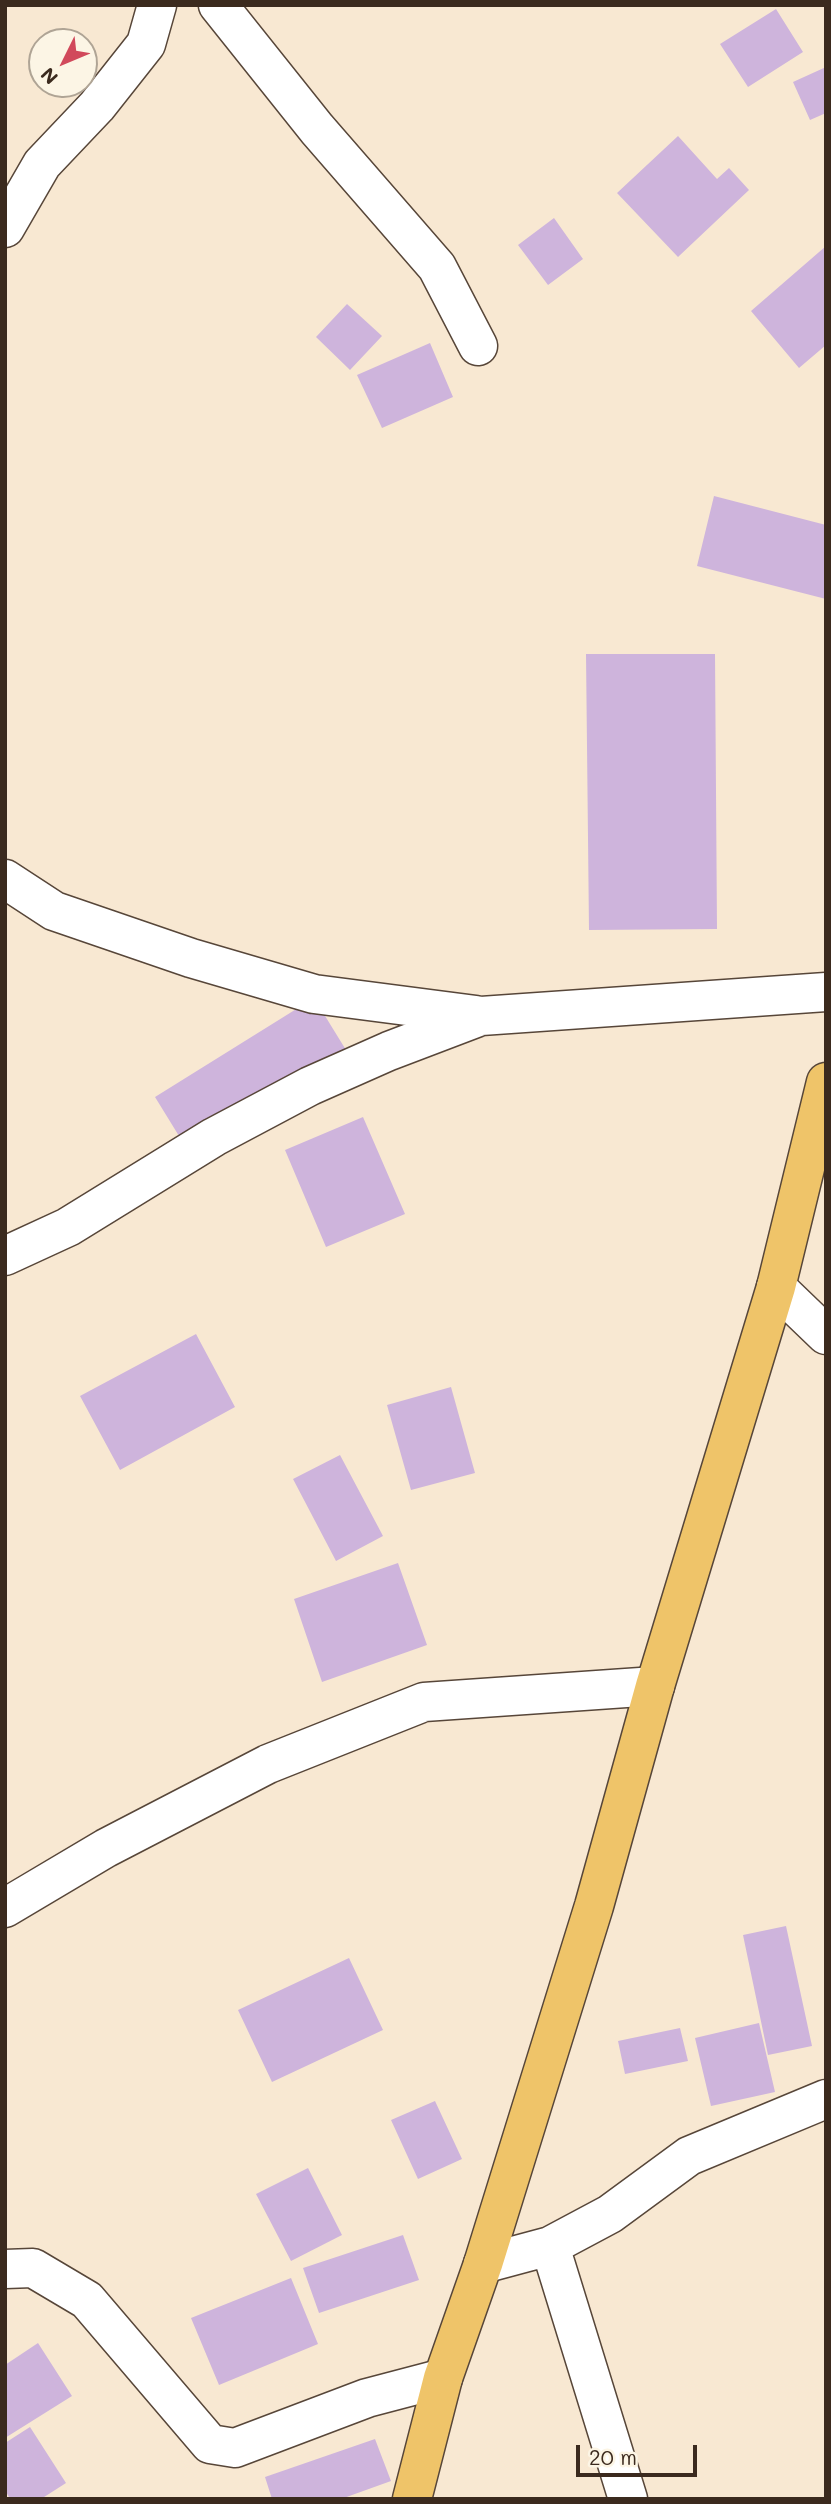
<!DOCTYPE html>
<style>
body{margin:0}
#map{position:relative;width:831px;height:2504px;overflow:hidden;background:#f8e8d2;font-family:Mali,sans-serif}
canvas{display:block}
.frame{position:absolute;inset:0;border:7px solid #3b2a1e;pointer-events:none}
.north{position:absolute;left:28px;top:28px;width:70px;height:70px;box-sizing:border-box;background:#fcf5e5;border:2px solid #afa495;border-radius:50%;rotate:227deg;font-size:19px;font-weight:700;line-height:28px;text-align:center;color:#3b2a1e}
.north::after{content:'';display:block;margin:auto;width:24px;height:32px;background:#d1495b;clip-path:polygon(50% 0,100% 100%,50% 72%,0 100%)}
.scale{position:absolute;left:576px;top:2445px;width:121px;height:32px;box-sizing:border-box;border:4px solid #3b2a1e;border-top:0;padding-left:9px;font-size:21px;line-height:24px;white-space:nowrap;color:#3b2a1e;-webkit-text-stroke:5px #fcf5e5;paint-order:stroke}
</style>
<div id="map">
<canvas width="831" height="2504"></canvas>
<div class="frame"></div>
<div class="north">N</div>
<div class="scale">20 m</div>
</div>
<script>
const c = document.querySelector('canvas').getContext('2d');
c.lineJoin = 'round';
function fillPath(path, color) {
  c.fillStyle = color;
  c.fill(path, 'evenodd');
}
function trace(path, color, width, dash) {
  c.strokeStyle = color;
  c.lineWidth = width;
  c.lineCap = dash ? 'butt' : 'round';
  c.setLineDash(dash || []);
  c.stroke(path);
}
const building = new Path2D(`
 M776,9L803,52L748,87L720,44Z
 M826,67V113L810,120L793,82Z
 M678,136L717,179L729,168L749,190L678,257L617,193Z
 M554,218L583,259L548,285L518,245Z
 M826,246V345L799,368L751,311Z
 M347,304L382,336L350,370L316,337Z
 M430,343L453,397L382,428L357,375Z
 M714,496L826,525V599L697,566Z
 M586,654H715L717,929L589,930Z
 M314,998L346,1050L187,1149L155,1097Z
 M363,1117L405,1214L326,1247L285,1150Z
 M196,1334L235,1407L120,1470L80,1396Z
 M451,1387L475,1473L411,1490L387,1405Z
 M340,1455L383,1536L336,1561L293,1479Z
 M398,1563L427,1645L322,1682L294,1599Z
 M786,1926L812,2046L768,2055L743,1935Z
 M349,1958L383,2030L272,2082L238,2010Z
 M759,2023L775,2092L711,2106L695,2038Z
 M680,2028L688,2061L625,2074L618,2041Z
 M435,2101L462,2159L418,2179L391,2120Z
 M308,2168L342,2235L291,2261L256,2194Z
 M403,2235L419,2280L319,2313L303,2268Z
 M291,2278L318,2344L219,2385L191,2318Z
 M38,2343L72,2396L5,2438V2365Z
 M30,2427L66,2483L41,2499H10L5,2490V2443Z
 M375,2439L391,2481L341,2499H272L265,2477Z`);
const minor = new Path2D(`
 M218,5L317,129L437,267L478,346
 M5,228L42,164L97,106L146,44L157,5
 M5,879L54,911L191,958L314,994L476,1015
 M5,1256L68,1227L214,1137L310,1086L389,1051L481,1016L826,992
 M776,1287L826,1335
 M5,1908L106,1848L268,1764L424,1702L655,1686
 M550,2246L628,2499
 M483,2264L550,2246L610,2214L689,2156L826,2099
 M5,2269L33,2268L87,2300L210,2444L235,2448L367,2398L443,2378`);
const major = new Path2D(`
 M412,2499L443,2378L483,2264L594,1906L655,1686L776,1287L826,1082`);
fillPath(building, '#ceb4dc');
trace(minor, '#574639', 41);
trace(major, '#574639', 41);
trace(minor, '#fff', 38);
trace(major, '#efc469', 38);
</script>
